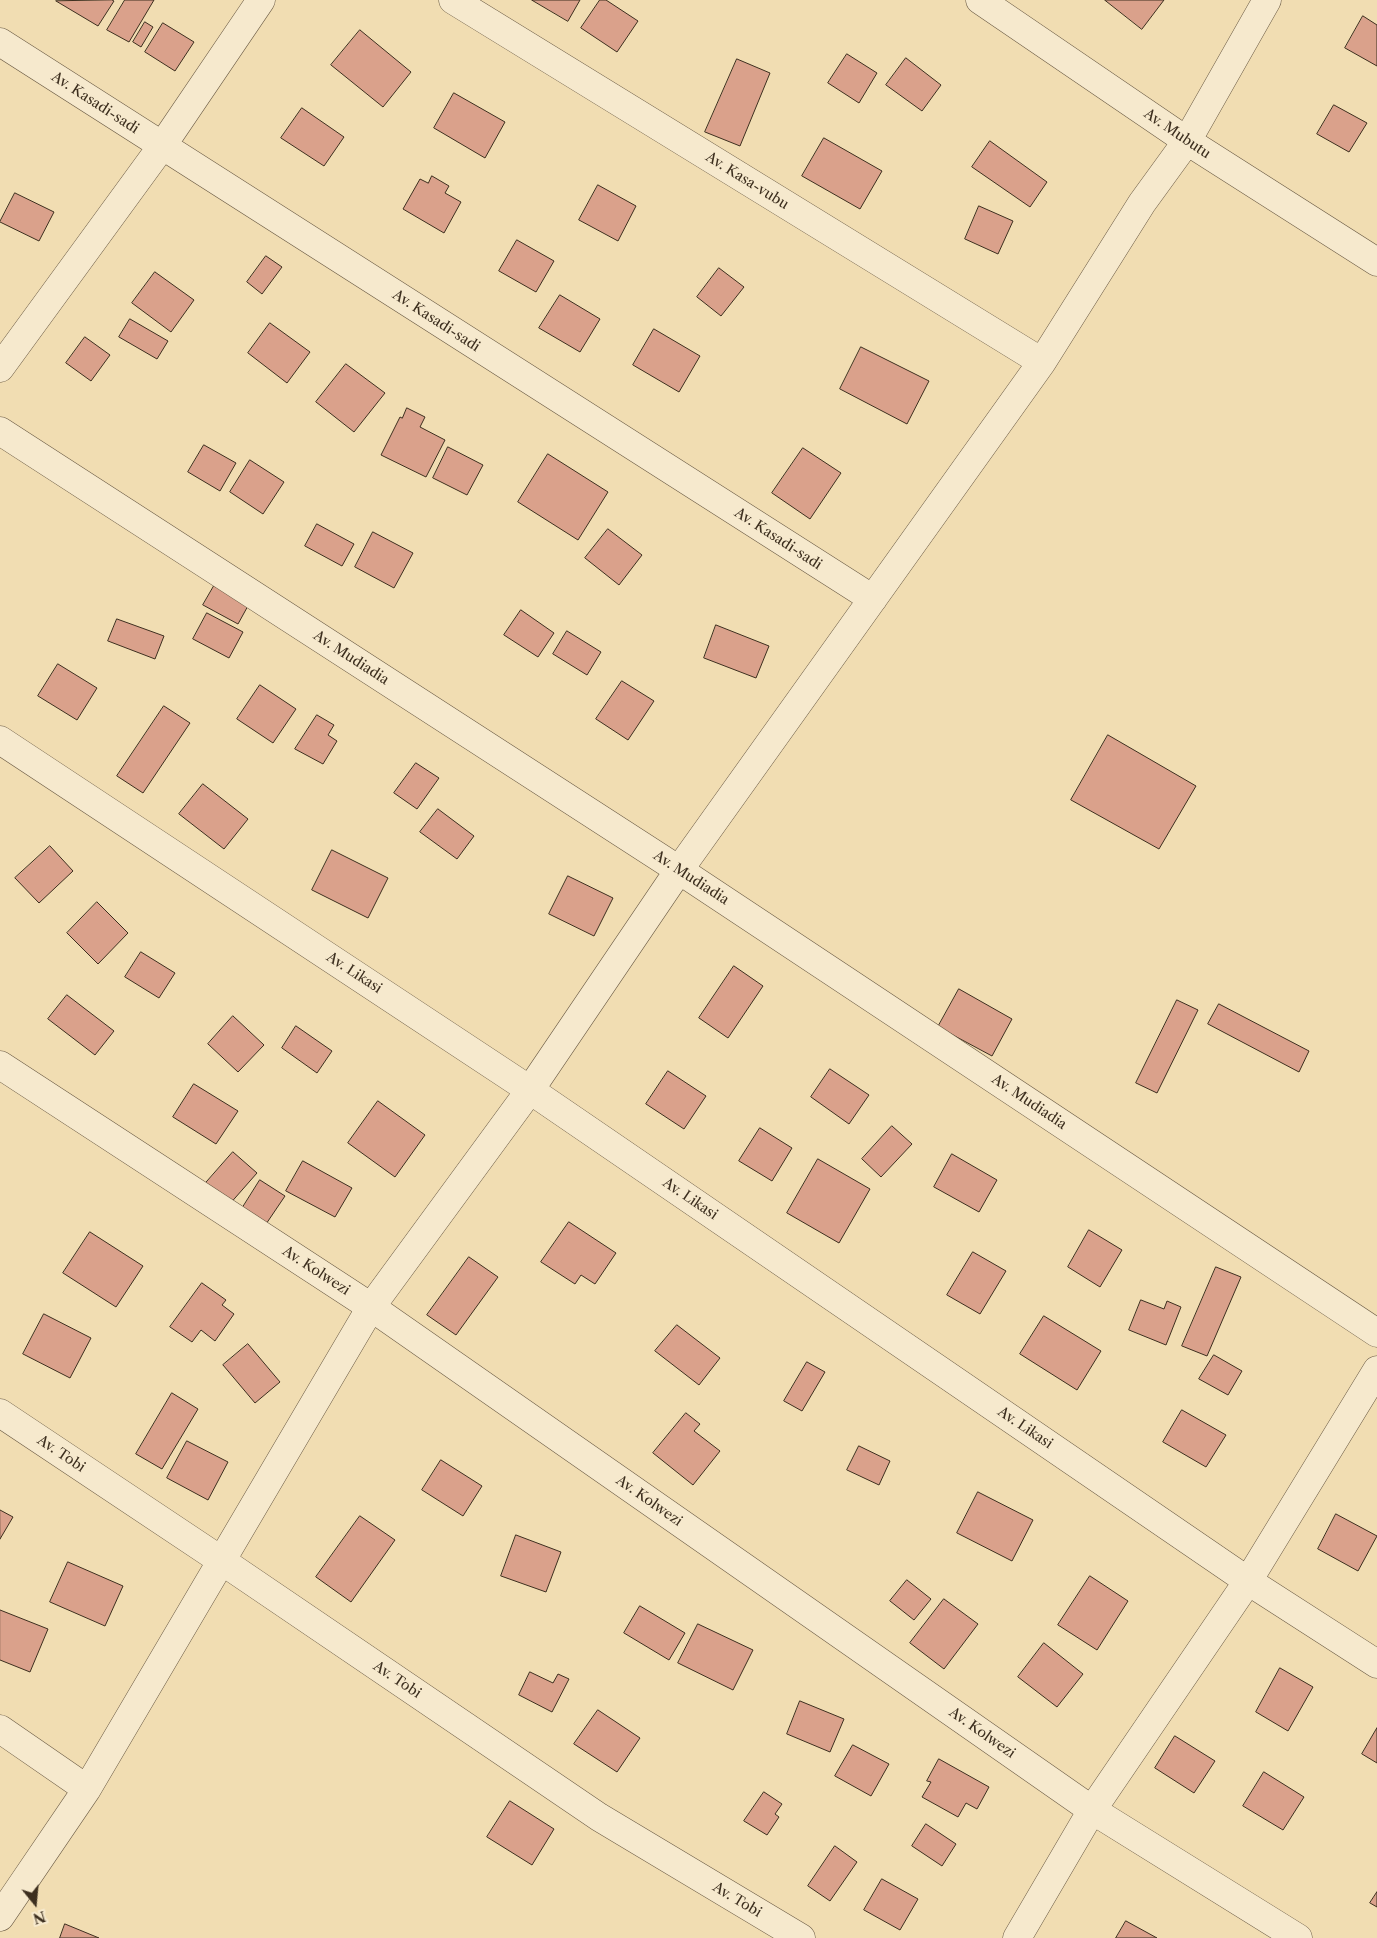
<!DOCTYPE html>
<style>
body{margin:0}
#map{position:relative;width:1377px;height:1938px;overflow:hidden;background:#f1ddb2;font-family:"Libre Caslon Text",serif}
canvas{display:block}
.north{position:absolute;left:10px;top:1878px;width:50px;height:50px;-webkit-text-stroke:4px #f6e9cd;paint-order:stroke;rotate:163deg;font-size:14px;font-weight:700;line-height:20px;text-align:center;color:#3d2f1f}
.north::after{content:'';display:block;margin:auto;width:18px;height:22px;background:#3d2f1f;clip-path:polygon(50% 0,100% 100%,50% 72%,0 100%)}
</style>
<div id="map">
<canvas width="1377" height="1938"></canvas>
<div class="north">N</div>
</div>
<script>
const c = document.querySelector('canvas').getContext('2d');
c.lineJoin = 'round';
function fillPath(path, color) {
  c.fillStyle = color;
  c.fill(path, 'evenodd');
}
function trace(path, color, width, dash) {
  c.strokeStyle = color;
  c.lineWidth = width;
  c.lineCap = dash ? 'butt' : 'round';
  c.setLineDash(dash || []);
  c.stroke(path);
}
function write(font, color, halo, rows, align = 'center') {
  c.font = font + ' "Libre Caslon Text",serif';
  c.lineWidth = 4;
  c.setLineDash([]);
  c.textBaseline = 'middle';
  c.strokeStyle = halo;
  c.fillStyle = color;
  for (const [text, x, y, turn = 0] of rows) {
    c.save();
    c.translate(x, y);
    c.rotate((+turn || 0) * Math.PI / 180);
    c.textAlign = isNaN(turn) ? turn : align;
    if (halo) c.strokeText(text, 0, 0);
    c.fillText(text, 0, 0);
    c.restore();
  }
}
const building = new Path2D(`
 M112,0L114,1L98,26L56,1Z
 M125,0H154L129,42L107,30Z
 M532,0H580L568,21Z
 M600,0H606L638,21L617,52L581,28Z
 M1105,0H1164L1142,29Z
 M1363,16L1377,25V66L1345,48Z
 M145,22L153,27L141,47L133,42Z
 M163,23L194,42L175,71L145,52Z
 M360,30L411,72L383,107L331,65Z
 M847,54L877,73L859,103L828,83Z
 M906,58L941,85L922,111L886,85Z
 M737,59L770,73L740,146L705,132Z
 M454,93L505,122L485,158L434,128Z
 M1334,105L1367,123L1349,152L1317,134Z
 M302,108L344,137L324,166L281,138Z
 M824,138L882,171L860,209L802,176Z
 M990,141L1047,182L1030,207L972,167Z
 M432,176L449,186L445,193L461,202L444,233L403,209L420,179L428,183Z
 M598,185L636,206L618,241L579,220Z
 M15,193L54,212L39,241L0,222Z
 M979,206L1013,221L998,254L965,239Z
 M517,240L554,261L536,292L499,271Z
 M266,256L282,267L262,294L247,282Z
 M719,268L744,287L721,316L697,297Z
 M155,272L194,300L171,332L132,303Z
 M560,295L600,319L580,352L539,328Z
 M130,319L168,341L157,359L119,337Z
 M270,323L310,352L287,383L248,353Z
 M654,329L700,356L679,392L633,365Z
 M85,337L110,355L91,381L66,363Z
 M861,347L929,381L907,424L840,389Z
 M346,364L385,393L354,432L316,402Z
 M407,408L425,417L420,427L445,440L426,477L381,455L400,417L402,418Z
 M204,445L236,463L220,491L188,472Z
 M448,447L483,465L467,495L433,478Z
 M803,448L841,473L810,519L772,493Z
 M548,454L608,492L578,540L518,502Z
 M250,460L284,482L263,514L230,492Z
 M317,524L354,544L342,566L305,546Z
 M608,529L642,555L619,585L585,558Z
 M373,532L413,553L394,588L355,567Z
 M214,586L249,604L238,624L203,605Z
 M521,610L554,633L538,657L504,635Z
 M207,613L243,632L229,658L193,639Z
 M117,619L164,636L155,659L108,641Z
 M716,625L769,646L756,678L704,658Z
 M567,631L601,652L587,675L553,654Z
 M58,664L97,688L77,720L38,696Z
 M622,681L654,701L628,740L596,719Z
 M260,685L296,709L273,743L237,719Z
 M164,706L190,723L143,793L117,776Z
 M317,715L334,725L328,735L337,741L323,764L295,749Z
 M1108,735L1196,786L1159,849L1071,800Z
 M416,763L439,778L417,809L394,793Z
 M203,784L248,819L224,849L179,814Z
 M438,809L474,836L457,859L420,832Z
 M50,846L73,871L39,903L15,878Z
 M332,850L388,878L368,918L312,890Z
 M568,876L613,898L594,936L549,914Z
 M97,902L128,933L98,964L67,933Z
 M141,952L175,973L159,998L125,977Z
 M734,966L763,986L728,1038L699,1018Z
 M959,989L1012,1019L992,1056L938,1027Z
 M67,995L114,1031L95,1055L48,1019Z
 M1177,1000L1198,1010L1157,1093L1136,1083Z
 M1219,1004L1309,1051L1299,1072L1208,1024Z
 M233,1016L264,1045L238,1072L208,1044Z
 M296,1026L332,1051L317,1073L282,1048Z
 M830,1069L869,1095L849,1124L811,1097Z
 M668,1071L706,1096L684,1129L646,1104Z
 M194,1084L238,1111L216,1144L173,1117Z
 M378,1101L425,1135L395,1177L348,1143Z
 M892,1126L912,1144L881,1177L862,1159Z
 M760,1128L792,1148L772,1181L739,1161Z
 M233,1152L257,1173L228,1206L204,1185Z
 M952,1154L997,1180L979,1212L934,1187Z
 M818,1159L870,1189L839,1243L787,1213Z
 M303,1161L352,1188L335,1217L286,1191Z
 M260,1180L285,1196L262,1230L238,1215Z
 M569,1222L616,1253L595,1284L581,1275L575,1284L541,1262Z
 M1089,1230L1122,1250L1100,1287L1068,1267Z
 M90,1232L143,1266L116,1307L63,1273Z
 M973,1252L1006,1271L980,1314L947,1295Z
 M469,1257L498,1277L456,1335L427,1315Z
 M1216,1267L1241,1277L1207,1356L1182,1346Z
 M202,1283L226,1300L222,1305L234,1314L215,1341L201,1330L192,1342L170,1327Z
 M1141,1300L1164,1309L1167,1301L1181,1307L1166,1345L1129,1330Z
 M44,1314L91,1338L70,1378L23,1354Z
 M1044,1316L1101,1351L1077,1390L1020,1354Z
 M677,1325L720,1358L699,1385L655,1351Z
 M248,1344L280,1382L255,1403L223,1365Z
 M1214,1355L1242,1371L1228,1395L1199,1379Z
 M807,1362L825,1372L802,1411L784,1401Z
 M172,1393L198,1409L162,1469L136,1454Z
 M1182,1410L1226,1435L1206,1467L1163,1442Z
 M686,1413L700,1424L694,1431L720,1451L693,1485L653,1453Z
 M187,1441L228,1462L208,1500L167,1478Z
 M859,1446L890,1461L879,1485L847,1470Z
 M441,1460L482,1486L463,1516L422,1490Z
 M978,1492L1033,1520L1012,1561L957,1533Z
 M0,1510L13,1517L0,1539Z
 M1336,1514L1377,1536L1358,1571L1318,1549Z
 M360,1516L395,1540L351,1602L316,1577Z
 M516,1535L561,1552L546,1592L501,1576Z
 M68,1562L123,1586L105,1626L50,1602Z
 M1090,1576L1128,1601L1097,1650L1058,1625Z
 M907,1580L931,1599L914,1620L890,1601Z
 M944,1599L978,1624L944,1669L910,1643Z
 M640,1606L685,1633L669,1660L624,1633Z
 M0,1610L48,1629L30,1672L0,1660Z
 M698,1624L753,1650L733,1690L678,1663Z
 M1044,1643L1083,1674L1057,1707L1018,1677Z
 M1280,1668L1313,1687L1288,1731L1256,1712Z
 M530,1672L553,1683L558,1674L569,1679L552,1712L519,1695Z
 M800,1701L844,1719L830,1752L787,1734Z
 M598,1710L640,1738L617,1772L574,1744Z
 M1377,1728V1763L1362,1754Z
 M1175,1736L1215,1761L1194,1793L1155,1768Z
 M853,1745L889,1764L871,1796L835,1776Z
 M939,1759L989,1787L977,1809L966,1803L958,1817L922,1797L931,1782L927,1781Z
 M1264,1772L1304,1797L1283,1830L1243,1806Z
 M764,1792L782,1804L775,1814L779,1817L767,1835L744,1821Z
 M510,1801L554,1829L532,1865L487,1837Z
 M926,1824L956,1844L942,1866L912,1846Z
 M835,1846L857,1862L830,1901L808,1886Z
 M882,1879L918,1899L900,1930L864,1910Z
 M1377,1892V1907L1370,1903Z
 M1126,1921L1157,1938H1116Z
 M65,1924L99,1938H60Z`);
const minor = new Path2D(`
 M453,0L1042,362
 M980,0L1187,141L1377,262
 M0,42L873,599
 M0,368L162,146L261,0
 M0,431L679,870L1377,1333
 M0,740L530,1090L1248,1581L1377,1664
 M0,1065L371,1307L1092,1810L1298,1938
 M0,1413L222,1561L599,1817L801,1938
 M0,1729L87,1789
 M0,1917L87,1789L371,1307L530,1090L679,870L1042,362L1142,203L1187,141L1267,0
 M1017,1938L1092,1810L1248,1581L1377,1370`);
const streetNames = [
 ["Av. Kasadi-sadi",95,103,33],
 ["Av. Mubutu",1177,134,34],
 ["Av. Kasa-vubu",747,181,32],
 ["Av. Kasadi-sadi",436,321,33],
 ["Av. Kasadi-sadi",778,539,33],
 ["Av. Mudiadia",351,658,33],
 ["Av. Mudiadia",691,878,33],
 ["Av. Likasi",354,973,33],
 ["Av. Mudiadia",1029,1102,34],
 ["Av. Likasi",690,1199,34],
 ["Av. Kolwezi",316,1271,33],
 ["Av. Likasi",1025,1428,34],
 ["Av. Tobi",61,1454,34],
 ["Av. Kolwezi",649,1501,35],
 ["Av. Tobi",397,1680,34],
 ["Av. Kolwezi",982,1733,35],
 ["Av. Tobi",737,1900,31]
];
fillPath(building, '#daa18b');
trace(building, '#3d2f1f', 1);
trace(minor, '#6a5a44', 29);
trace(minor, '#f6e9cd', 28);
write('14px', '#3d2f1f', '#f6e9cd', streetNames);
</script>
